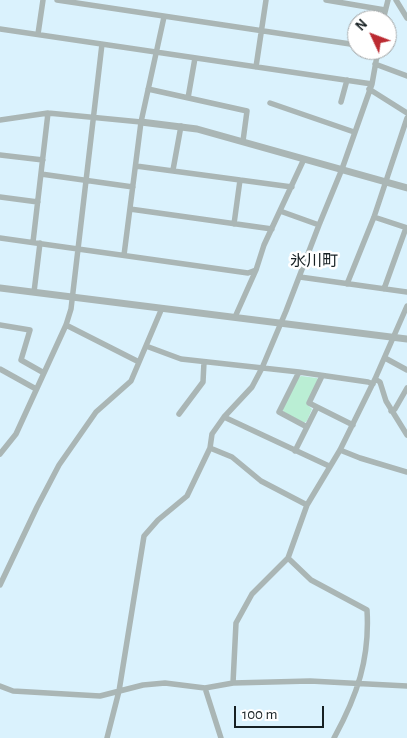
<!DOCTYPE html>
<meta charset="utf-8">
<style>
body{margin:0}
#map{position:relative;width:407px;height:738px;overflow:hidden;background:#daf2fd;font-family:"Alegreya Sans",sans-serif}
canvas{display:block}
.north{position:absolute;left:347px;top:10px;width:50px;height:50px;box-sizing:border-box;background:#fff;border:1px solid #a2a6a7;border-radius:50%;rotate:313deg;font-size:14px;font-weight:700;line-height:20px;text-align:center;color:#172023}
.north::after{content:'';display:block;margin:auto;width:18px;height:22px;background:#bb2b32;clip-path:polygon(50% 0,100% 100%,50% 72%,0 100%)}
.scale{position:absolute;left:234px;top:706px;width:90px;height:22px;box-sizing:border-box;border:2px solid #172023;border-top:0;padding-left:6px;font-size:15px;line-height:18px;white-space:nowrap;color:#172023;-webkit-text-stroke:4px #fff;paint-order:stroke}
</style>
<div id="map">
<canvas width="407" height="738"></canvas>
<div class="north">N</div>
<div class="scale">100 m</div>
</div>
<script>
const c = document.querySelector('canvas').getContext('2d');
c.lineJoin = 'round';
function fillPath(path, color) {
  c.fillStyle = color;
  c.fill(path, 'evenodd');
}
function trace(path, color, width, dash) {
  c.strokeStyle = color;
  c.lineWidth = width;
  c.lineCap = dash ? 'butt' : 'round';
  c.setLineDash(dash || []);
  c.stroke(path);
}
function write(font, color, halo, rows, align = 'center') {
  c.font = font + ' "Alegreya Sans","Noto Sans JP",sans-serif';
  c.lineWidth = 5;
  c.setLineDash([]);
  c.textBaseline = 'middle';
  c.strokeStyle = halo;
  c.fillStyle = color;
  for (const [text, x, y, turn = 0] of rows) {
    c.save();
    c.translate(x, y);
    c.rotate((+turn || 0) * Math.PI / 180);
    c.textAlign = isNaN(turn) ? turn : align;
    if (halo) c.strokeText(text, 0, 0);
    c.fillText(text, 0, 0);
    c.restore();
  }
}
const green = new Path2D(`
 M301,376L317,378L319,382L307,404L312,409L307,421L304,423L284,412L282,409L298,378Z`);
const minor = new Path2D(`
 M57,0L357,45
 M326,0L385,10
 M396,0L407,18
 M383,20L388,0
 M0,29L372,84
 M38,34L43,0
 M375,64L407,76
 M256,67L266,0
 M148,89L247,111L243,141
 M369,89L407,113
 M188,98L195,58
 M341,102L347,80
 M270,103L354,132
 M0,120L48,113L141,122
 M0,155L43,160
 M136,166L292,187
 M173,170L181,126
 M41,174L133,187
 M0,197L38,202
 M130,209L272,229
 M280,211L319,225
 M374,217L407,228
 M234,224L240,180
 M0,238L248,273L256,270L264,245L304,159
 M33,242L48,113
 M124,255L141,122L164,17
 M300,277L407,292
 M347,284L374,217L407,118
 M384,289L406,228
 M34,292L40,243
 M235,317L256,270
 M0,325L30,330L21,360L44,373
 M66,325L139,362
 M146,346L181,359L299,372L368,382L373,384
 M385,358L407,370
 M0,369L36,389
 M299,372L279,412L307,427
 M322,376L309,403L353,425
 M375,379L380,382L386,401L407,435
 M391,411L395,409L407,388
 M179,414L203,382L204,362
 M224,417L329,466
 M210,448L232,457L261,481L307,505
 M340,450L360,458L407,472
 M295,451L317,407
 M0,454L16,434L66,325L71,309L102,44
 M288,558L311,580L367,610C370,659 357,696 334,738
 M0,585L37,507L59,465L96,412L131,381L162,308
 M233,683L236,623L252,594L288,558L307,505L340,450L375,379L407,306
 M0,686L13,691L100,696L143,685L165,683L205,688L233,683L310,681L407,686
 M205,688L221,738
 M107,738L119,691L144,536L158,520L187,496L210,448L212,434L224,417L252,387L262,368L286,311L319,225L342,169L372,84L378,50`);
const tertiary = new Path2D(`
 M141,122L197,129L407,188
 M0,288L407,339`);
const quarterNames = [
 ["氷川町",314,261]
];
fillPath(green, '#baeed4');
trace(minor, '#aab6b5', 5.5);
trace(tertiary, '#aab6b5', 7);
write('16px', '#172023', '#fff', quarterNames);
</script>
